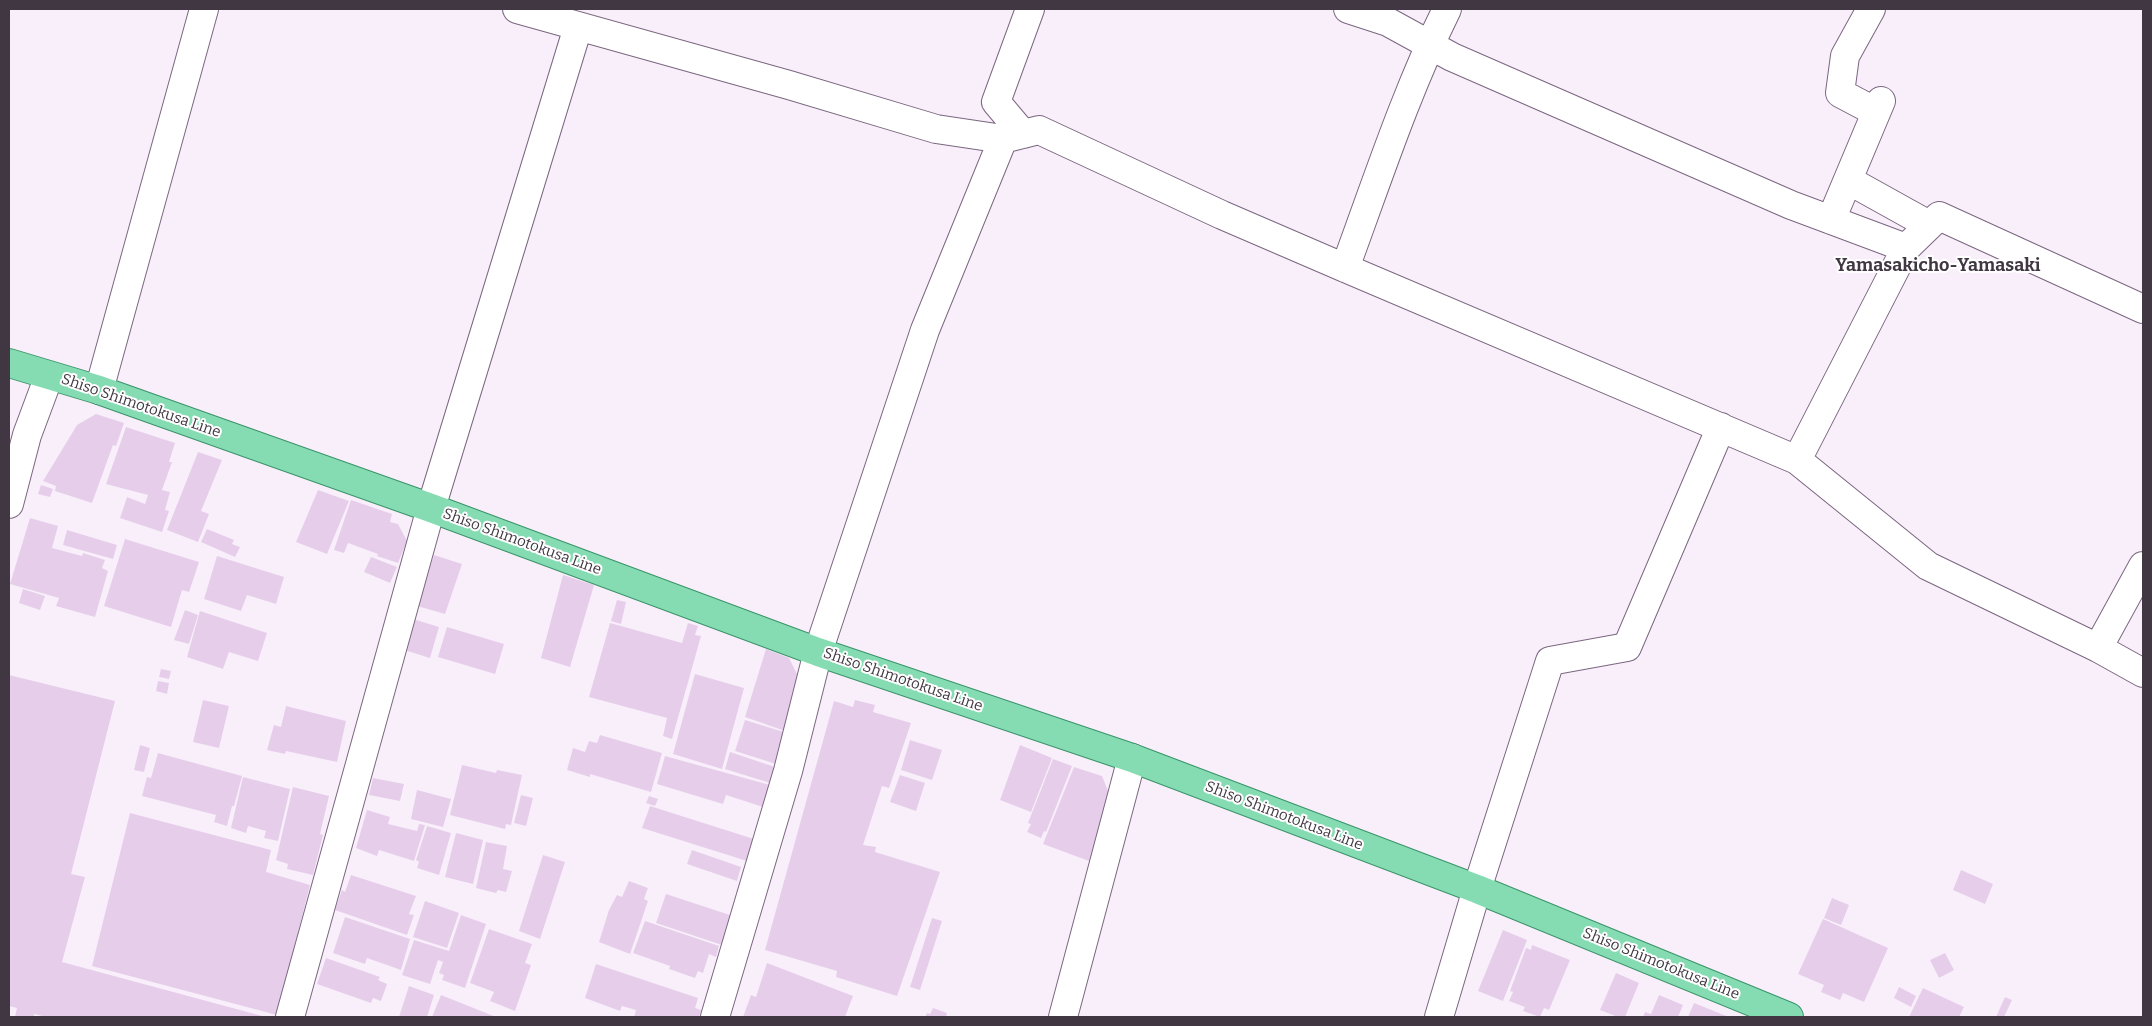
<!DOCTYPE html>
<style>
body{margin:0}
#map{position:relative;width:2152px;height:1026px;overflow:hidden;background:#f9effb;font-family:Bitter,serif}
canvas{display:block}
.frame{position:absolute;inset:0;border:10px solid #413743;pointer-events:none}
</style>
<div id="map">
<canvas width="2152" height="1026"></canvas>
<div class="frame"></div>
</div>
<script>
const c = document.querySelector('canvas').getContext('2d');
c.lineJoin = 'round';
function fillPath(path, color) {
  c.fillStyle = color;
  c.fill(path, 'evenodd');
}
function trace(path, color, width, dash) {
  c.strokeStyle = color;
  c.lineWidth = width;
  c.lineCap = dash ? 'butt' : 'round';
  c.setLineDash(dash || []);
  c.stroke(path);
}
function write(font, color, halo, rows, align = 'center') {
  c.font = font + ' Bitter,serif';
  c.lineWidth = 4;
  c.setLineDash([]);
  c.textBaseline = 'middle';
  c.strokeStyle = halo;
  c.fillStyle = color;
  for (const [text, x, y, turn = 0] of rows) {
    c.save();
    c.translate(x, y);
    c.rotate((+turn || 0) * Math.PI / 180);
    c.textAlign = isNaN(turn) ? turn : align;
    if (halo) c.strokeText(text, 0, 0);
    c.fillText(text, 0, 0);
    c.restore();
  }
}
const building = new Path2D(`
 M96,414L124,423L116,446L113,445L92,503L55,491L56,486L43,481L77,425Z
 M126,427L175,443L169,462H172L162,490L170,492L165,510L169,511L162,532L120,518L127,497L145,504L148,495L106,484Z
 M198,452L222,460L201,511L209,514L198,542L167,530Z
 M41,485L53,489L50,497L38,494Z
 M318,490L349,501L327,554L296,542Z
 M351,500L392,514L390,522L398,524L407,541L398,563L377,556L378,554L348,543L344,553L334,550Z
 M30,518L58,526L52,548L82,556L83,553L105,560L102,568L108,571L95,617L56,606L59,598L10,584Z
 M207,529L234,540L232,544L240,547L235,557L201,542Z
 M67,530L117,545L113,559L63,545Z
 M125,539L199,562L189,592L182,590L171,627L104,606Z
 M434,555L462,564L445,614L417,606Z
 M217,556L284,577L276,604L247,595L241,611L204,599Z
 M371,557L397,567L390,583L364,572Z
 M563,575L594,585L570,667L541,658Z
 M23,589L45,596L40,610L19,603Z
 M617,600L626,602L621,624L611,621Z
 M185,610L198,615L189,644L174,640Z
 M200,611L267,633L258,661L229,652L223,669L187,657Z
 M413,619L439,627L430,658L404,650Z
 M610,623L682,643L688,623L698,626L695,635L701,636L672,739L663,736L667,718L589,697Z
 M447,627L504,644L495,674L438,657Z
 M766,649L789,658L801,682L794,705L791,704L787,714L792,716L785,731L745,717Z
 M161,669L171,671L169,679L159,677Z
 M695,674L744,688L722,769L673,754Z
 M9,675L115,701L71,874L85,877L62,962L266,1017H46L34,1014V1017H15L17,1008L9,1006Z
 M158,681L169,683L167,694L156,691Z
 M203,700L229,706L219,748L193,742Z
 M855,700L875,705L873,712L911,723L889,788L882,786L863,845L876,847L875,852L940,872L897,996L836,977L837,971L765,950L834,701L853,707Z
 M286,706L346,721L337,762L286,751L285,754L267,750L274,725L281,727Z
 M745,720L787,733L776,764L735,751Z
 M600,735L662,753L651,792L590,774V777L567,770L573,748L585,752L589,741L597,743Z
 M910,740L942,750L932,780L901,770Z
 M140,745L150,748L144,772L134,770Z
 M1020,745L1052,758L1031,812L1000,800Z
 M730,752L775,767L770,783L725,769Z
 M158,753L242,776L234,806H232L227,826L214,822L216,815L142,796L147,777L151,778Z
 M665,756L770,785L763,807L726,795L723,804L657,784Z
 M1053,759L1072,766L1046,832L1044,831L1041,838L1027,832L1031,824L1028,823Z
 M462,765L496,773L497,770L522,775L511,825L506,824L505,829L450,815Z
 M1074,767L1102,776L1112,801L1089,861L1043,844Z
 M900,775L925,783L916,811L890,802Z
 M243,777L290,789L278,841L264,838L266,831L248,826L246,833L231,828Z
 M373,778L404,784L400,801L369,795Z
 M293,787L329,796L320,834L323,835L313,875L287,869L288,864L276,860Z
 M417,790L451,799L443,827L411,819Z
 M521,795L533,798L526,826L514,823Z
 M649,796L658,799L655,806L646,803Z
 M650,806L754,839L747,861L642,828Z
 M367,810L390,817L388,824L417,831L419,824L425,825L414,861L379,850L377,856L356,848Z
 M130,813L271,850L266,872L310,885L277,1015L92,966Z
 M427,826L451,833L439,875L417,868L419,862L416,860Z
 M456,833L483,840L473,884L445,877Z
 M486,842L507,846L503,869L512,871L506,892L498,890L496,893L476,888Z
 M692,850L741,867L737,881L687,864Z
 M543,855L565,862L540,939L519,931Z
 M1961,870L1993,884L1985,904L1953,890Z
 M351,875L416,896L409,914L414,915L407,935L335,910L342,890L345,892Z
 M629,881L648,888L644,899L648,901L630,954L599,942L609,910L617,895L622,897Z
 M666,894L733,916L722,945L656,923Z
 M1832,898L1849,905L1841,925L1824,918Z
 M425,901L459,913L447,948L413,937Z
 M461,915L486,924L465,988L442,980L444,975L439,973L443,962L438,960L430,984L402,975L414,940L449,951Z
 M345,917L410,939L401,970L367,958L365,964L333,953Z
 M932,918L942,921L920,990L910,987Z
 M1823,919L1888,948L1864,1002L1843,993L1840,1000L1821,992L1824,985L1798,974Z
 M645,921L719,946L716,957L709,954L703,973L698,971L695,978L669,969L670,966L633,953Z
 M489,929L532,944L525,963L531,965L515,1011L490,1001L494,992L470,983Z
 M1503,930L1527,940L1503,1001L1478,991Z
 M1532,945L1570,960L1549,1010L1544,1008L1540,1017L1523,1011L1525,1007L1509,1001L1513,992L1510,991L1526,948L1531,950Z
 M1945,953L1954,970L1939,978L1930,960Z
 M326,958L380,977L378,980L387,984L381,1001L373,998L371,1003L317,984Z
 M767,963L853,996L845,1017H743L751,995L756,997Z
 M596,964L698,998L695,1008L701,1010L699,1017H634L636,1010L622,1006L620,1011L585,998Z
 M1616,973L1639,983L1625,1017H1618L1600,1010Z
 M409,986L434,995L427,1017H399Z
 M1899,987L1916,996L1911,1007L1894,998Z
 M1923,988L1964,1007L1959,1017H1909Z
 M441,995L496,1017H432Z
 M1659,995L1683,1005L1678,1017H1643L1645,1012L1651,1014Z
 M2005,997L2012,1000L2004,1017H1996Z
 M1694,1003L1729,1017H1688Z
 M933,1008L947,1013L946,1017H925L927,1013L930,1014Z`);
const minor = new Path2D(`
 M517,9L789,85L936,129L1003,139L1039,130L1222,215L1345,268L1797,460L1928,566L2098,648L2143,673
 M1348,9L1388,22L1452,57L1791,205L1906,248L1939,216L2143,309
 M1871,9L1845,56L1840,93L1876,112
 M1023,134L996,102L1030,9
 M1848,180L1929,225
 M1831,220L1881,101
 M1345,268C1377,181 1406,92 1447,9
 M99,390L204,9
 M1797,460L1906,248
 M9,504L27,435L49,376
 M2098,648L2143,566
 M290,1017L431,508L578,27
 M715,1017L788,771L818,652L925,330L1003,139
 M1063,1017L1132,758
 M1439,1017L1477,889L1550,661L1627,647L1721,427`);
const major = new Path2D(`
 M9,363L99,390L431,508L818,652L1132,758L1477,889L1789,1017`);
const streetNames = [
 ["Shiso Shimotokusa Line",141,406,19],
 ["Shiso Shimotokusa Line",522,542,20],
 ["Shiso Shimotokusa Line",903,680,19],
 ["Shiso Shimotokusa Line",1284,816,21],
 ["Shiso Shimotokusa Line",1661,964,22]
];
const quarterNames = [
 ["Yamasakicho-Yamasaki",1938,266]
];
fillPath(building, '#e6ceeb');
trace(minor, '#7b6680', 30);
trace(major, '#3a9369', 30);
trace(minor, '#fff', 28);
trace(major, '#86dcb2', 28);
write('15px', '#413743', '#fff', streetNames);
write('bold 18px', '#413743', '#fff', quarterNames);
</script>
